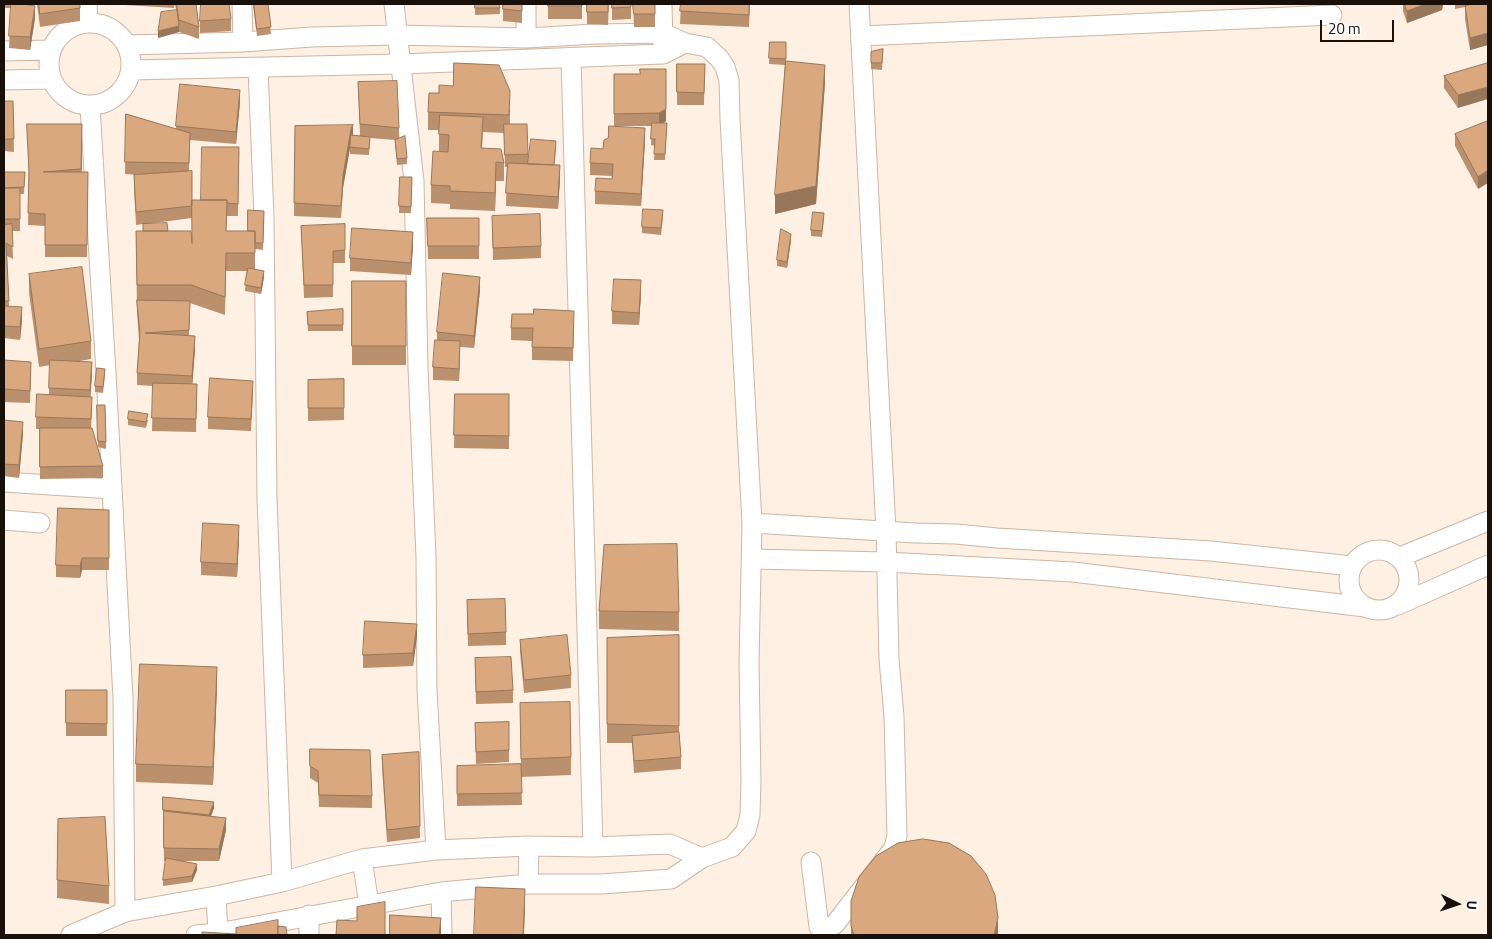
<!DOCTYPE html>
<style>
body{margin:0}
#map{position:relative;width:1492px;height:939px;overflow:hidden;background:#fff0e4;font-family:"Titillium Web",sans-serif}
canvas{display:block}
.frame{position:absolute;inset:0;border:5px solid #181009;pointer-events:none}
.north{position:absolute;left:1432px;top:879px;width:50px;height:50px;-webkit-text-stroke:4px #fff;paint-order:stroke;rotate:94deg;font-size:14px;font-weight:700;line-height:20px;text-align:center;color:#181009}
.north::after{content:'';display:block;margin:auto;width:18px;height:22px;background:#181009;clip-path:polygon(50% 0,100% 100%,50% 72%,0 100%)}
.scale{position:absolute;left:1320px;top:20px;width:74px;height:22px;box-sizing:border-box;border:2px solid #181009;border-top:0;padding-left:6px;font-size:15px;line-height:18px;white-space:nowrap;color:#181009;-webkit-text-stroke:4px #fff;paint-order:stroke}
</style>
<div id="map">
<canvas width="1492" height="939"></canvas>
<div class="frame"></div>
<div class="north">U</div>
<div class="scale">20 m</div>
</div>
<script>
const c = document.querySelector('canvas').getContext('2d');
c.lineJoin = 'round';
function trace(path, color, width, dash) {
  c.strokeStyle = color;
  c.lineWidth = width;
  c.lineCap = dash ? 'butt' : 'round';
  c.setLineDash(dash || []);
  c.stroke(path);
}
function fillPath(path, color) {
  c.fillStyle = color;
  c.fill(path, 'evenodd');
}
const minor = new Path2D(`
 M87,4L88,23
 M242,4L243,42
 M394,4L414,181L418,367L426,557L427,690L436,850
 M526,4V38
 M662,4L663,45
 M49 64a41 41 0 1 1 82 0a41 41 0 1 1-82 0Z
 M861,36L1332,15
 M127,45L243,42L312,37L397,35L526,38L596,34L663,33L685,43L707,47L719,58L725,67L729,80L730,119L752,523L749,664L751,780L750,815L746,831L732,847L702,858L671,879L601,884H528L441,892L218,933L196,935
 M4,51L51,50
 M571,58L593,847
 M258,68L264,217L267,499L282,882
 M131,70L400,64L663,54L685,43
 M4,80L51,79
 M90,106L106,373L123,698L125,912
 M4,482L112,489
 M4,520L40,523
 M752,523L916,533L956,534L997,538L1211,551L1352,566
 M1349 580a30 30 0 1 1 60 0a30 30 0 1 1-60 0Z
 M1400,557L1488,521
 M752,559L886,562L1073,572L1365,607
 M1398,605L1488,565
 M362,859L369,905
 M811,862L819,927L827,929L835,924L894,848L897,836L894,716L889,659L886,531L859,4
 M528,884L529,846
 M441,892L442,935
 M216,896L218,933
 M71,935L125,912L216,896L282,882L362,859L436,850L529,846L593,847L670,844L702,858
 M309,935V915`);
const wall = new Path2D(`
 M4,4H24L35,18L30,50L9,48L11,8H4V20Z
 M37,4H80V21L40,27Z
 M108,4H175L174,8Z
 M175,4H196L199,27V39L179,32L158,38L176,10Z
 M253,4H268L271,34L257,36Z
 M416,4H447V5Z
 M475,4L500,8V14L475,15Z
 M503,4H522V23L503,21Z
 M548,4H582V19H548Z
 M587,4H609L608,25L587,24Z
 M631,4V19L612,20V8Z
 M633,4H655V27H634Z
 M681,4H750L749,27L680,24Z
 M1403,4H1443L1442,10L1407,23L1403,11Z
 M1455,4H1488V45L1470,50L1465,19V7L1455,9Z
 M231,19V31L200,33V21Z
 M770,42H786V63L825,83L816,204L775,214L785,65L769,64Z
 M883,49L882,70L871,69V52Z
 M1488,63L1458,108L1444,88V76Z
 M677,64H705L704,105H677Z
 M614,74H640L666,121L663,123H667L665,160H654L655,146L651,145L652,126H618L645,140L641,206L595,204V191L612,179V176L590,175V163L603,149L608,138L614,126Z
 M358,82L399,128V138L407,158V164L397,165L395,140L370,138L369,155L350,154V148L343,188L341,218L294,216L295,126L360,136Z
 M4,101H13L14,152L4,151Z
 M240,102L236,144L190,140L189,171L192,202L201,200L239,147L238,216H227L226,231H248L264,211L263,250L255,249V269L264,277L261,294L245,291L247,271H226L225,315L190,303L189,336L195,349L192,384H197L196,432L152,431L153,386L137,385V373L139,340L137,312L136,231H143V224L136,225L134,188V175H141L125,174L126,114L176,129V126ZM192,218V243L168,231L146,224Z
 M510,109V124L528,154V164L556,148L554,165L560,178L558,209L506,206L507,167H505L504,133L483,132L482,148L504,163V181H496L495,211L450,209V204L431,203V185L439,151V130H428V112Z
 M1488,121L1478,189L1455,146V134Z
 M27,124H82V172H88L87,257H45V226L28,225L29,181Z
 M25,172L24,194H20V231H12L13,259L7,256L9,306L22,320L20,340L4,338V188Z
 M400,177H412L411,213H399Z
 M492,216L541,246V258L493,260Z
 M663,217L661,235L642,233V227Z
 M427,218H479V259H428Z
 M824,219L822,237L811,236V230Z
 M345,224V263H333V297L304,298L301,226Z
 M791,240L787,268L777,266V260Z
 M413,245L411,275L350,271V258Z
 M29,274L91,341V359L80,361L92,374L90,397L92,409L91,428L103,466V478L40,479V429H36V417L49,395L50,365L39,367L29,293Z
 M352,281H406V365H352Z
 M480,290L474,348L460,347L459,381L433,380V367L437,340V332Z
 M641,293L639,325L612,324V311Z
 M343,309V331H308L307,312Z
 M574,323L573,361L532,360V341L511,340V328Z
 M4,360L31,374L30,403L4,402Z
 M105,375L103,393L95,392V386Z
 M344,379V420L308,421V380Z
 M253,393L251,431L208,429V417Z
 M455,394H509V449L454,448Z
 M97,405H105L106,449L98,447Z
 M128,419L148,420L146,428L128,425Z
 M4,420L23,434L19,478L4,476Z
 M109,510V570H82L80,578L56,577V565Z
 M239,537L237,577L201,575V562Z
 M599,611L679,612V631L599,629Z
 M467,613L506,632V645L468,646Z
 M679,635V732L681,757V769L634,773L632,743H607V638Z
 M417,636L413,666L363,668V655Z
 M520,640L571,675V688L524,693L520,652Z
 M475,658L513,690V703L476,704Z
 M217,686L213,785L136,782V764Z
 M66,690H107V736H66Z
 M520,703L571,757V775L521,777L522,805L457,806V766L521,764Z
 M509,722V762L476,764L475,723Z
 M310,749L372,796V808L319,807L318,783L310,778Z
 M419,752L420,838L387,842L382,767V755Z
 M163,797L214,808L211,816L226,830L219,861H182L197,870L192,882L163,886V880L166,861H164Z
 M58,819L109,886V904L57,898Z
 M851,901L998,935H851Z`);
const shadedWall = new Path2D(`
 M1426,4H1443L1442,10L1407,23V11Z
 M35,6V18L30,50V37Z
 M179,26V32L158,38V31Z
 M1488,33V45L1470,50V38Z
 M825,65V83L816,204L775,214V195Z
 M1488,87V99L1458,108V95Z
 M240,90V102L236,144V132Z
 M666,109V121L659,126V113Z
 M353,125V138L351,142L343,188L341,218L343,176L351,129Z
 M645,128V140L641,206V194Z
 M496,162V181L495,211V193Z
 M560,165V178L558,209V197Z
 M1488,170V183L1478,189V177Z
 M413,232V245L411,275V263Z
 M791,234V240L787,268V262Z
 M264,271V277L261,294V288Z
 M480,277V290L474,348V336Z
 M641,280V293L639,325V313Z
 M22,307V320L20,340V327Z
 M195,336V349L192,389V376Z
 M460,341V354L459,381V369Z
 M92,362V374L90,403V390Z
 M23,422V434L19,478V465Z
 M239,525V537L237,577V564Z
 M82,558V570L80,578V566Z
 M417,624V636L413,666V653Z
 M217,667V686L213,785V767Z
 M214,802V808L209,821V815Z
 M226,818V830L219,861V849Z
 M197,864V870L192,882V876Z
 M525,889V908L524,935H523Z
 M441,918V935H439Z
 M998,918V935H994Z`);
const building = new Path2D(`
 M11,4H23L35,6L30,37L9,36Z
 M39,4H80V8L40,14Z
 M177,4H196L199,27L179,20Z
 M201,4H229L231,19L200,21Z
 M254,4H268L271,27L257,29Z
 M475,4H499L500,8H475Z
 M503,4H522V11L503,9Z
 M548,4H582V6H548Z
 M587,4H608V12H587Z
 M612,4H631V7L612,8Z
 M633,4H655V14H634Z
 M681,4H749V15L680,11Z
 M1405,4H1426L1407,11Z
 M1474,4H1488V33L1470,38L1465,6Z
 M177,10L179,26L158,31L161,12Z
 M770,42H786V59L769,58Z
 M883,49L882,63H871V52Z
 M786,61L825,65L816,186L775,195Z
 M454,63L499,65L510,91L509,115L428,112L429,93H439V85L453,86Z
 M1488,63V87L1458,95L1444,76Z
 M677,64H705L704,93L677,92Z
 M640,69H666V109L659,113L614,114V74H640Z
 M397,81L399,128L360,124L358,82Z
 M180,84L240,90L236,132L176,126Z
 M4,101H13L14,139H4Z
 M126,114L190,133L189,163L125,162Z
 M440,115L483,117L481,148L501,149L504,163L496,162L495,193L450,191V186L431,185L433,151L448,152L449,135L439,134Z
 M1488,121V170L1478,177L1455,134Z
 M652,123H667L665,154H654L655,139H651Z
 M27,124H82L81,169L43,172H88L87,245H45V214L28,213L29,171Z
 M504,124H527L528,154L505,155Z
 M353,125L351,129L343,176L341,206L294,203L295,126Z
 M609,126L645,128L641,194L595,191L596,178L612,179L613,164L590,163L591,148L603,149L604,140L608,138Z
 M351,135L370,137L369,149L350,147Z
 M405,136L407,158L397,159L395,140Z
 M531,139L556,141L554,165L528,164Z
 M202,147H239L238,204L227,203V200H201Z
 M508,163L560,165L558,197L506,193Z
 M192,171V206L136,212L134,175Z
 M4,172H25L24,187L4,188Z
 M400,177H412L411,207L399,206Z
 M4,188H20V219H4Z
 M192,200H227L226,231H255V253H226L225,297L191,285H137L136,231H191L192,243Z
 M643,209L663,210L661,228L642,227Z
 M248,210L264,211L263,243H255V231H248Z
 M813,212L824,213L822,231L811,230Z
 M540,214L541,246L493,248L492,216Z
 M427,218H479V246H428Z
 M167,223L168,231H143V224Z
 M12,224L13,247L6,243L9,301H4V225Z
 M345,224V250L333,251V285H304L301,226Z
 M352,228L413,232L411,263L350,258Z
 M781,229L791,234L787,262L777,260Z
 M82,267L91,341L39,349L29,274Z
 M248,268L264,271L261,288L245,285Z
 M443,273L480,277L474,336L437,332Z
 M614,279L641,280L639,313L612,311Z
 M352,281H406V346H352Z
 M137,300L190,301L189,330L145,333L195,336L192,376L137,373L140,333Z
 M4,306L22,307L20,327L4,326Z
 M343,309V325H308L307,312Z
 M534,309L574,311L573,348L532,347L533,328H511L512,314H533Z
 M435,340L460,341L459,369L433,367Z
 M4,360L31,362L30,391L4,389Z
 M50,360L92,362L90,390L49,388Z
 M97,368L105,369L103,387L95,386Z
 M210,378L253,381L251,419L208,417Z
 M344,379V408H308V380Z
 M153,383L197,384L196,419L152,418Z
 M37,394L92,397L91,419L36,417Z
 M455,394H509V436L454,435Z
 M97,405H105L106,442L98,441Z
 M129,411L148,414L146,422L128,419Z
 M4,420L23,422L19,465L4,464Z
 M40,428H92L103,466L40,467Z
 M58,508L109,510V558H82L80,566L56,565Z
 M203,523L239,525L237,564L201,562Z
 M677,544L679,612L599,611L604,545Z
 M505,599L506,632L468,634L467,600Z
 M365,621L417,624L413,653L363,655Z
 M567,635L571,675L524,680L520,640Z
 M679,635V726L607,724V638Z
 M511,657L513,690L476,692L475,658Z
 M140,664L217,667L213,767L136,764Z
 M66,690H107V724L66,723Z
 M570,702L571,757L521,759L520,703Z
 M509,722V750L476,752L475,723Z
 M679,732L681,757L634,761L632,736Z
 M310,749L370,750L372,796L319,795L318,771L310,766Z
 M419,752L420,826L387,830L382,755Z
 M521,764L522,793L457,794V766Z
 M163,797L214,802L209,815L163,810Z
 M164,811L226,818L219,849L164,848Z
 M105,817L109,886L57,880L58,819Z
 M923,839L949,843L971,856L986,874L995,895L998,918L994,935H854L851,926V901L859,877L876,856L898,843Z
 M166,858L197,864L192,876L163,880Z
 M476,887L525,889L523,935H474Z
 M385,902V935H336L337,920L357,921V907Z
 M390,915L441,918L439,935H390Z
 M278,920V935H202V932L236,934V928Z
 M278,926L286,927L287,935H278Z`);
trace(minor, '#cdb5a2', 21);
trace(minor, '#fff', 19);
fillPath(wall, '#bb906d');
fillPath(shadedWall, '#987659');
fillPath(building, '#d9a87f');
trace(building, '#987659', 1);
</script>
